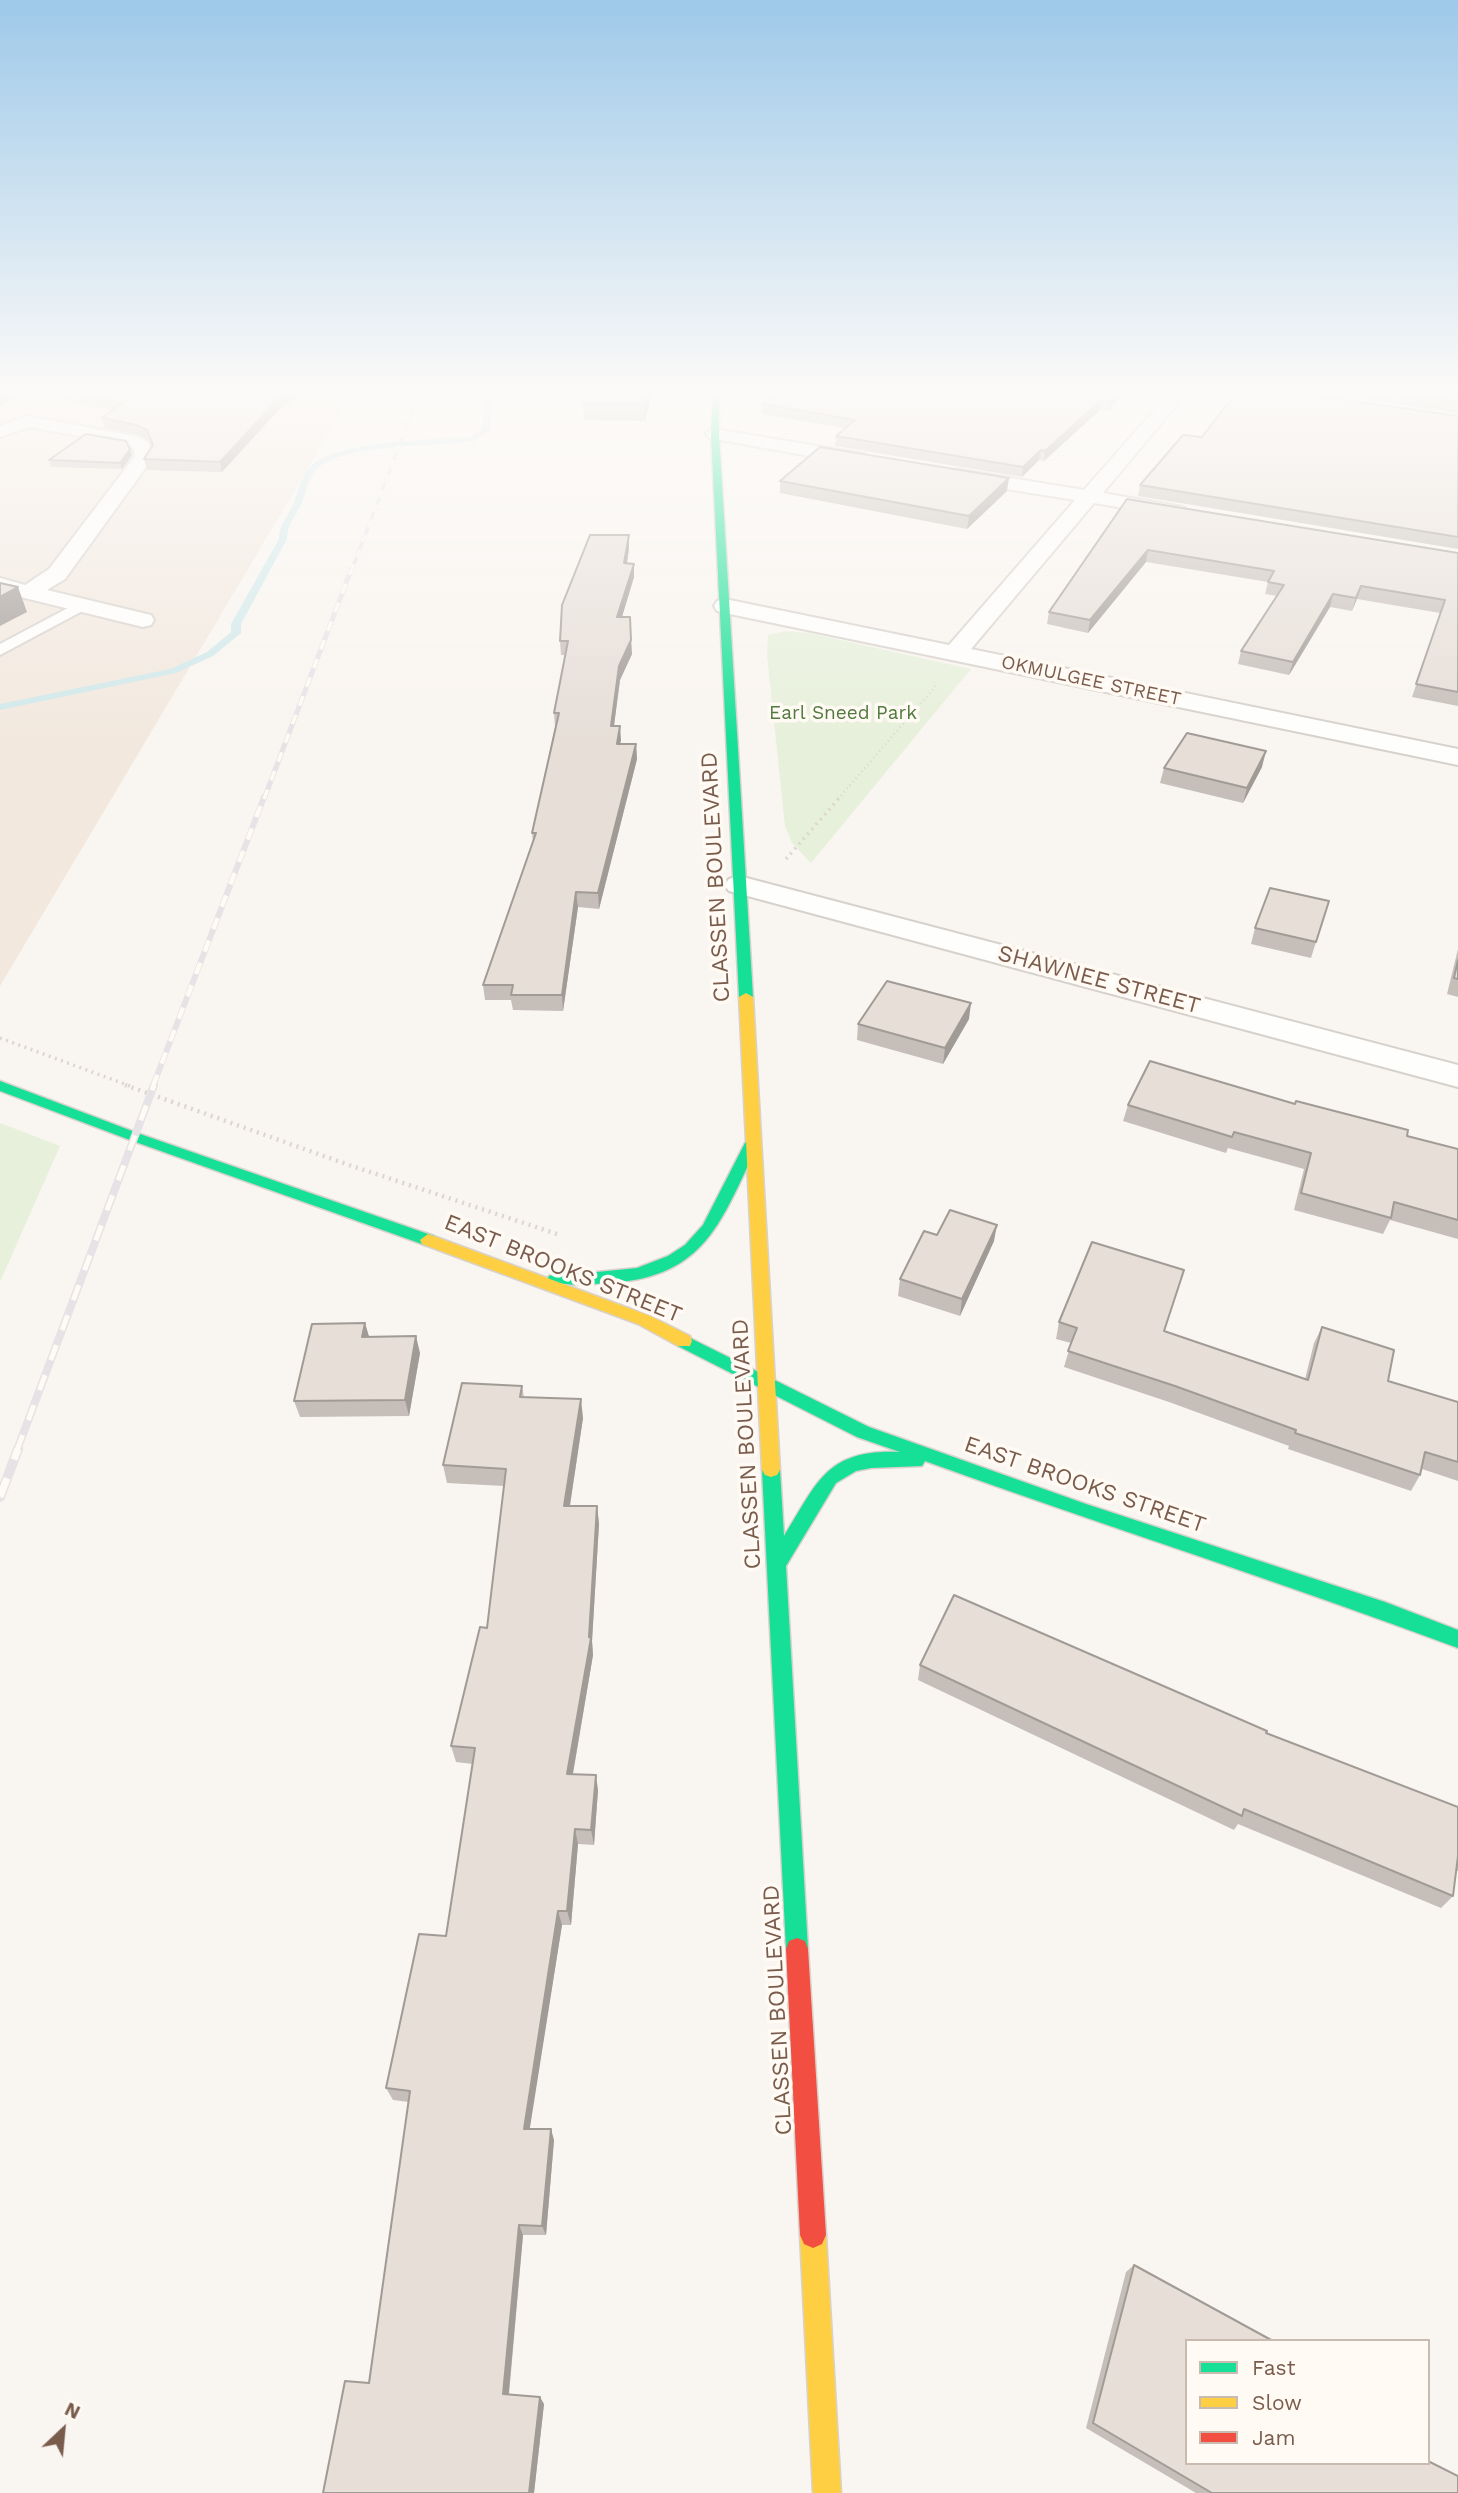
<!DOCTYPE html>
<style>
body{margin:0}
#map{position:relative;width:1458px;height:2493px;overflow:hidden;background:#f9f5f0;font-family:"Work Sans",sans-serif}
canvas{display:block}
.legend{position:absolute;left:1185px;top:2339px;width:245px;height:126px;box-sizing:border-box;background:#fffaf3;border:2px solid #cabbb1;margin:0;padding:9px 12px;list-style:none;font-size:21px;color:#7a5c4d}
.legend li{display:flex;align-items:center;gap:14px;height:35px}
.legend b{width:35px;border:2px solid #cabbb1}
.north{position:absolute;left:28px;top:2395px;width:70px;height:70px;-webkit-text-stroke:5px #fffaf3;paint-order:stroke;rotate:26deg;font-size:19px;font-weight:700;line-height:28px;text-align:center;color:#7a5c4d}
.north::after{content:'';display:block;margin:auto;width:24px;height:32px;background:#7a5c4d;clip-path:polygon(50% 0,100% 100%,50% 72%,0 100%)}
</style>
<div id="map">
<canvas width="1458" height="2493"></canvas>
<ul class="legend">
<li><b style="height:9px;background:#16e098"></b>Fast</li>
<li><b style="height:9px;background:#ffcf43"></b>Slow</li>
<li><b style="height:9px;background:#f24e42"></b>Jam</li>
</ul>
<div class="north">N</div>
</div>
<script>
const c = document.querySelector('canvas').getContext('2d');
c.lineJoin = 'round';
function fillPath(path, color) {
  c.fillStyle = color;
  c.fill(path, 'evenodd');
}
function trace(path, color, width, dash) {
  c.strokeStyle = color;
  c.lineWidth = width;
  c.lineCap = dash ? 'butt' : 'round';
  c.setLineDash(dash || []);
  c.stroke(path);
}
function write(font, color, halo, rows, align = 'center') {
  c.font = font + ' "Work Sans",sans-serif';
  c.lineWidth = 7;
  c.setLineDash([]);
  c.textBaseline = 'middle';
  c.strokeStyle = halo;
  c.fillStyle = color;
  for (const [text, x, y, turn = 0] of rows) {
    c.save();
    c.translate(x, y);
    c.rotate((+turn || 0) * Math.PI / 180);
    c.textAlign = isNaN(turn) ? turn : align;
    if (halo) c.strokeText(text, 0, 0);
    c.fillText(text, 0, 0);
    c.restore();
  }
}
const residential = new Path2D(`
 M0,391H354L0,986Z`);
const green = new Path2D(`
 M784,631L809,633L971,669L811,863L792,843L785,826L767,655L768,635Z
 M0,1123L60,1146L0,1282Z`);
const stream = new Path2D(`
 M479,391H486L493,404L490,430L475,441C438,447 340,443 316,470C307,480 306,493 301,505C295,518 287,524 287,539L241,624V633L213,656L176,673L0,710V704L170,669L207,652L231,632V624L279,539C279,524 287,518 293,505C298,493 300,476 311,466C338,440 432,440 470,437L482,429L485,404Z`);
const pathFar2 = new Path2D(`
 M838,799L935,687L934,682`);
const pathFar1 = new Path2D(`
 M786,859L840,797
 M0,1038L130,1086`);
const path = new Path2D(`
 M125,1085L349,1165L560,1235`);
const lane = new Path2D(`
 M83,600L91,605L88,608L0,655V644Z`);
const street = new Path2D(`
 M1171,391H1188L1103,493L1183,507L1186,511L1183,515L1176,517L1094,503L971,649L1458,749V765L725,613L717,611L714,606L717,601L725,599L949,645L1075,500L956,481L949,479L946,475L949,471L956,469L1084,490Z
 M28,416L134,436C147,439 151,443 153,456L144,470L65,579L47,590L151,615L154,620L151,625L143,627L0,592V578L25,585L49,569L135,456L133,448L129,445L30,427L0,437V426Z
 M715,429L865,454L874,460L865,466L709,438L706,434L709,430Z
 M739,876L1458,1065V1087L729,891L724,885L729,879Z`);
const fast = new Path2D(`
 M713,391H719V434L753,997L746,1001L739,997L711,434Z
 M0,1081L140,1134L434,1236L436,1240L428,1246L422,1244L130,1140L0,1091Z
 M752,1138L759,1143C721,1219 708,1277 609,1283C591,1284 568,1287 550,1281L548,1277L556,1271L597,1272L637,1268L668,1256L685,1245L703,1225L745,1143Z
 M684,1335L869,1427L1086,1504L1385,1602L1458,1630V1648C1282,1582 1102,1525 925,1461L922,1466L871,1468L856,1471L836,1483L786,1566L808,1949L805,1957L797,1960L789,1957L786,1949L762,1470L765,1465L771,1463L777,1465L780,1470L784,1536C818,1482 826,1449 900,1452L857,1437L678,1346L676,1341L678,1336Z`);
const slow = new Path2D(`
 M746,993L753,997L780,1470L777,1475L771,1477L765,1475L762,1470L739,997Z
 M428,1234L650,1316L690,1336L692,1341L690,1346H678L638,1324L422,1244L420,1240Z
 M813,2222L822,2226L826,2235L841,2493H813L800,2235L804,2226Z`);
const jam = new Path2D(`
 M797,1938L805,1941L808,1949L826,2235L822,2244L813,2248L804,2244L800,2235L786,1949L789,1941Z`);
const railFar4 = new Path2D(`
 M351,572L420,391`);
const railFar3 = new Path2D(`
 M264,799L351,570`);
const railFar2 = new Path2D(`
 M153,1086L264,797`);
const railFar1 = new Path2D(`
 M17,1450L154,1085`);
const rail = new Path2D(`
 M0,1497L18,1449`);
const wall = new Path2D(`
 M0,391H311L283,405L222,472L147,470L144,459L152,447L149,440L139,435L105,428L102,418L112,410L29,393Z
 M588,391H652L645,421L584,420L583,403Z
 M1124,391L1109,411L1100,410L1044,461L1039,460L1022,477L835,446L836,436L845,428L762,414V404Z
 M1305,391H1458V413Z
 M1458,416V549L1138,496L1140,485L1202,437Z
 M130,449L132,455L122,469L51,467L49,460Z
 M780,481L1007,491L967,529L780,493Z
 M1127,499L1458,553V706L1412,697L1440,613L1357,599L1352,611L1330,607L1289,675L1238,664L1241,651L1277,596L1265,594L1268,582L1146,562L1088,633L1047,624L1049,612Z
 M629,548L627,563L634,577L622,617L632,654L620,680L614,726H620V744H636L637,759L599,909L578,907L563,1011L513,1010L511,1000H485L483,985L533,842L532,833L555,727L554,713L565,655H561L560,641Z
 M1262,767L1243,803L1160,783L1164,768Z
 M1255,928L1316,942L1311,958L1251,944Z
 M1458,949V997L1447,994Z
 M969,1019L943,1064L857,1040L858,1024Z
 M1295,1104L1407,1136L1458,1149V1239L1390,1220L1383,1234L1294,1210L1304,1169L1228,1148L1226,1153L1123,1121L1128,1105Z
 M937,1235L994,1241L960,1316L898,1296L900,1279Z
 M1059,1322L1164,1331L1305,1379L1314,1343L1322,1327L1388,1381L1458,1402V1481L1422,1469L1420,1475L1411,1491L1288,1449L1289,1446L1169,1402L1064,1367L1071,1343L1056,1339Z
 M365,1323L369,1337L420,1353L409,1416L300,1417L294,1401Z
 M522,1386L524,1397L583,1418L570,1506H597L599,1524L592,1641L593,1655L573,1774L598,1790L594,1845L578,1844L571,1925H562L529,2129L554,2140L546,2235H523L509,2395L544,2404L534,2493H323L369,2383L409,2102L393,2100L386,2088L446,1936L473,1764L456,1762L451,1746L487,1628L504,1486L447,1483L443,1465Z
 M920,1665L1266,1733L1458,1807V1871H1456L1453,1896L1441,1908L1238,1824L1234,1830L918,1680Z
 M1134,2265L1187,2341L1458,2493H1196L1086,2428L1126,2272Z`);
const shadedWall = new Path2D(`
 M5,391H28L29,393L0,405V393Z
 M289,391H311L283,405L222,472L220,462L281,396Z
 M647,391H652L645,421L644,404Z
 M1118,391H1124L1109,411L1110,401Z
 M1101,400L1100,410L1044,461L1045,451Z
 M130,449L132,455L122,469L120,463Z
 M1041,450L1039,460L1022,477L1023,467Z
 M1009,478L1007,491L967,529L969,516Z
 M629,535V548L625,576L624,563Z
 M1148,550L1146,562L1088,633L1090,620Z
 M634,564V577L618,630L617,617Z
 M1361,586L1357,599L1352,611L1356,598Z
 M18,587L27,612L0,626V597Z
 M1333,594L1330,607L1289,675L1293,662Z
 M630,617L632,654L620,680L612,740L611,726L619,666Z
 M620,726L621,740L618,758L617,744Z
 M636,744L637,759L599,909L598,893Z
 M1266,751L1262,767L1243,803L1247,788Z
 M576,892L578,907L563,1011L562,995Z
 M971,1003L969,1019L943,1064L945,1048Z
 M997,1225L994,1241L960,1316L962,1299Z
 M365,1323L370,1340L362,1337Z
 M416,1336L420,1353L409,1416L405,1400Z
 M581,1399L583,1418L567,1524L564,1506Z
 M597,1506L599,1524L592,1641L593,1655L570,1790L567,1774L589,1637Z
 M596,1775L598,1790L594,1845L591,1830Z
 M575,1829L578,1844L571,1925L567,1911Z
 M558,1911L562,1925L528,2140L524,2129Z
 M551,2129L554,2140L546,2235L542,2226Z
 M519,2225L523,2235L508,2401L503,2394Z
 M540,2397L544,2404L534,2493H529Z`);
const building = new Path2D(`
 M66,391H289L281,396L220,462L144,459L153,445L147,430L136,425L102,418L122,403Z
 M588,391H647L644,404L583,403Z
 M782,391H1118L1110,401L1101,400L1045,451L1041,450L1023,467L836,436L855,420L762,404Z
 M1237,391H1283L1458,416V537L1140,485L1183,435L1202,437Z
 M1382,391H1458V402Z
 M86,434L126,441L130,449L120,463L49,460Z
 M820,447L1009,478L969,516L780,481Z
 M1127,499L1458,553V692L1416,684L1445,600L1361,586L1356,598L1333,594L1293,662L1241,651L1284,585L1268,582L1274,571L1148,550L1090,620L1049,612Z
 M590,535H629L624,563L634,564L617,617H630L631,640L619,666L611,726H620L617,744H636L598,893L576,892L562,995H511L513,985H483L536,833H532L559,713H554L568,641H560L562,605Z
 M0,583L18,587L0,597Z
 M1187,733L1266,751L1247,788L1164,768Z
 M1270,888L1329,901L1316,942L1255,928Z
 M1458,960V979L1454,978Z
 M887,981L971,1003L945,1048L858,1024Z
 M1150,1061L1295,1104L1296,1101L1408,1130L1407,1136L1458,1149V1220L1394,1202L1391,1218L1301,1193L1311,1153L1234,1132L1232,1137L1128,1105Z
 M950,1210L997,1225L962,1299L900,1279L924,1231L937,1235Z
 M1092,1242L1184,1270L1164,1331L1308,1380L1322,1327L1394,1350L1388,1381L1458,1402V1462L1425,1452L1420,1475L1295,1433L1296,1430L1175,1386L1068,1351L1077,1328L1059,1322Z
 M365,1323L362,1337L416,1336L405,1400L294,1401L312,1324Z
 M462,1383L522,1386L520,1397L581,1399L564,1506H597L589,1637L591,1638L567,1774L596,1775L591,1830L575,1829L567,1911H558L524,2129H551L542,2226L519,2225L503,2394L540,2397L529,2493H323L345,2381L369,2383L410,2091L386,2088L419,1934L446,1936L475,1748L451,1746L480,1627L487,1628L506,1469L443,1465Z
 M954,1595L1267,1731L1266,1733L1458,1807V1856L1453,1896L1244,1809L1242,1816L920,1665Z
 M1134,2265L1273,2341H1187V2463H1428V2461L1458,2476V2493H1212L1093,2423Z`);
const farStreetnames = [
 ["OKMULGEE STREET",1091,681,12]
];
const farParknames = [
 ["Earl Sneed Park",843,713]
];
const streetNames = [
 ["CLASSEN BOULEVARD",716,877,-93],
 ["SHAWNEE STREET",1099,980,15],
 ["EAST BROOKS STREET",563,1269,22],
 ["CLASSEN BOULEVARD",747,1444,-93],
 ["EAST BROOKS STREET",1085,1485,19],
 ["CLASSEN BOULEVARD",778,2010,-93]
];
fillPath(residential, '#f2e8de');
fillPath(green, '#e7f0db');
fillPath(stream, '#d0e8ea');
trace(lane, '#d7d1cb', 4);
trace(street, '#d7d1cb', 4);
trace(fast, '#d9d2cb', 3);
trace(slow, '#d9d2cb', 3);
trace(jam, '#d9d2cb', 3);
trace(pathFar2, '#dcd5d0', 2.5, [1, 3.5]);
trace(pathFar1, '#dcd5d0', 3.5, [2, 4.5]);
trace(path, '#dcd5d0', 4.5, [2, 5]);
fillPath(lane, '#fefefd');
fillPath(street, '#fefefd');
fillPath(fast, '#16e098');
fillPath(slow, '#ffcf43');
fillPath(jam, '#f24e42');
trace(railFar4, '#e6e3e7', 3.5);
trace(railFar3, '#e6e3e7', 5);
trace(railFar2, '#e6e3e7', 6);
trace(railFar1, '#e6e3e7', 8);
trace(rail, '#e6e3e7', 10);
trace(railFar4, '#fffaf3', 2.5, [8]);
trace(railFar3, '#fffaf3', 3.5, [10]);
trace(railFar2, '#fffaf3', 4.5, [12]);
trace(railFar1, '#fffaf3', 5, [16]);
trace(rail, '#fffaf3', 7, [20]);
fillPath(wall, '#c6bfb9');
fillPath(shadedWall, '#a19b96');
fillPath(building, '#e6ded7');
trace(building, '#a19b96', 2);
const sky = c.createLinearGradient(0, 0, 0, 740);
sky.addColorStop(0, '#9ec9e9');
sky.addColorStop(0.53, '#fcfaf8');
sky.addColorStop(1, '#fcfaf800');
c.fillStyle = sky;
c.fillRect(0, 0, 1458, 740);
write('19px', '#7a5c4d', '#fffaf3', farStreetnames);
write('19px', '#537a41', '#fffaf3', farParknames);
write('23px', '#7a5c4d', '#fffaf3', streetNames);
</script>
